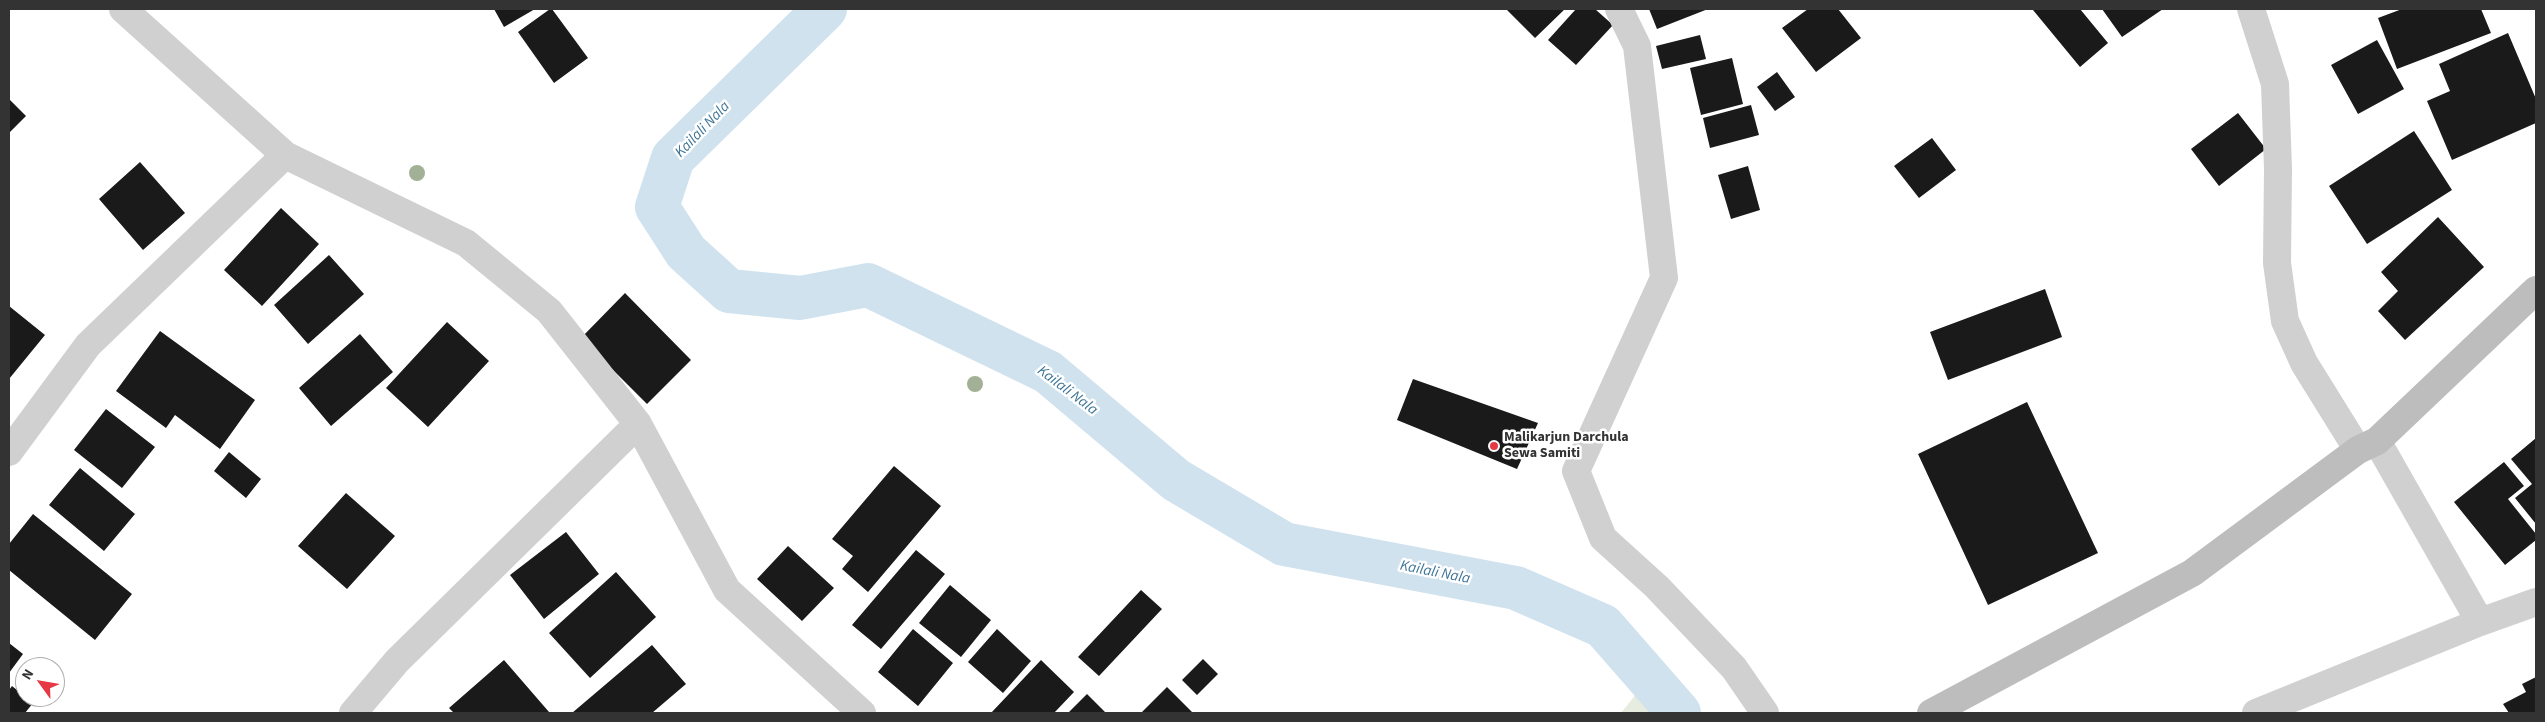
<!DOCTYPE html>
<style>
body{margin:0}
#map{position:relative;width:2545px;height:722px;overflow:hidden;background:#fff;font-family:"Source Sans 3",sans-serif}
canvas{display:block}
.frame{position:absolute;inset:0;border:10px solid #333;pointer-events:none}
.north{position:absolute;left:15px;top:657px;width:50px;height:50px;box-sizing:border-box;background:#fff;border:1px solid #adadad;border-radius:50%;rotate:302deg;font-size:14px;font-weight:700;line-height:20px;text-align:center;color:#333}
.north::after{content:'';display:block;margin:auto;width:18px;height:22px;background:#e63946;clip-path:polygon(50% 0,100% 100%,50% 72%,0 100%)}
</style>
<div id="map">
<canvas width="2545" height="722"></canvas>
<div class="frame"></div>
<div class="north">N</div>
</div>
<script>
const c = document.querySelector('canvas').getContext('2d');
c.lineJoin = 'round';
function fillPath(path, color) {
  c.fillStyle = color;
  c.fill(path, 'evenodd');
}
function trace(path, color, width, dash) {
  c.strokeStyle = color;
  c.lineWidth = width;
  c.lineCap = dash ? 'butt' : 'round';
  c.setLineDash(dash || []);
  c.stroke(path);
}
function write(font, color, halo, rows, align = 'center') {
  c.font = font + ' "Source Sans 3",sans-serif';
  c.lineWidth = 5;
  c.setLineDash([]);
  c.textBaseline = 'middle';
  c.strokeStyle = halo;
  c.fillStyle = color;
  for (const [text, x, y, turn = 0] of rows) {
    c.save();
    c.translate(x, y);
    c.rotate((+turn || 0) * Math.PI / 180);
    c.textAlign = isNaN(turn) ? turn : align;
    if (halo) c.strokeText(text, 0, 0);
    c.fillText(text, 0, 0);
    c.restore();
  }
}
const green = new Path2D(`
 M1644,684L1665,713H1621Z`);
const canal = new Path2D(`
 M825,9L673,158L657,207L686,252L729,291L800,298L868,285L1048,372L1176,480L1284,544L1516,588L1603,626L1679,713`);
const building = new Path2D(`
 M494,9H535L504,27Z
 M550,9H552L588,58L554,83L518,32Z
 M1506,9H1565L1535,38Z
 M1576,9H1595L1613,25L1576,65L1548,40Z
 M1649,9H1708L1657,29Z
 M1808,9H1838L1861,38L1816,72L1782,28Z
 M2036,9H2080L2108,43L2080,67L2033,10Z
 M2102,9H2163L2122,37Z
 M2402,9H2481L2491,33L2397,69L2378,18Z
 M2508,33L2536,99V123L2452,160L2427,101L2450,91L2439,64Z
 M1700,35L1706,59L1662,69L1656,46Z
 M2377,40L2404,89L2358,114L2331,65Z
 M1732,58L1743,104L1701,115L1690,68Z
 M1777,72L1795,97L1775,111L1757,87Z
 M9,99L26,116L9,133Z
 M1751,105L1759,135L1710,148L1703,118Z
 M2238,113L2266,149L2219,186L2191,149Z
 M2414,131L2452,190L2367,244L2329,186Z
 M1932,138L1956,170L1919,198L1894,166Z
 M140,162L185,213L143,250L99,199Z
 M1748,166L1760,210L1731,219L1718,175Z
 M281,208L319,244L262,306L224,270Z
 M2438,217L2484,267L2405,340L2378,311L2398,291L2381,272Z
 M329,255L364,294L308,344L274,305Z
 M2045,289L2062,337L1948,380L1930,332Z
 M625,293L691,360L647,404L581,338Z
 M9,306L45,335L9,379Z
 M447,322L489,361L428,427L386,388Z
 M160,331L255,400L220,449L175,415L166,428L116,391Z
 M360,334L393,372L331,426L299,388Z
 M1413,379L1538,423L1517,469L1397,420Z
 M2027,402L2098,553L1988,605L1918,454Z
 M106,409L155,447L122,488L74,450Z
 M2536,438V524L2515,498L2532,484L2511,459Z
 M229,452L261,479L246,498L214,471Z
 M2504,462L2524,486L2508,499L2536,534V540L2505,565L2454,502Z
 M894,466L941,506L868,592L842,569L853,556L832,539Z
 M80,468L135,514L104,551L49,505Z
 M346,493L395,536L347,589L298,546Z
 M33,514L132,594L95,640L9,570V544Z
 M566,532L599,574L544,619L510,575Z
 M788,546L834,588L802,621L757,579Z
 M916,550L945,574L881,649L852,625Z
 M616,572L656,617L590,678L549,633Z
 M950,585L991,620L961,657L919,623Z
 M1141,590L1162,609L1099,676L1078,657Z
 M913,629L953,663L918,706L878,672Z
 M997,629L1031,661L1003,693L968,662Z
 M9,643L23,654L9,673Z
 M652,645L686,684L652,713H572Z
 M1203,659L1218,674L1197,695L1182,680Z
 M504,660L549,712L454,713L449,708Z
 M1041,660L1074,692L1054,713H991Z
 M2536,677V713H2509L2503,704L2526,692L2522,684Z
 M12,686L33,703L25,713H9V690Z
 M1167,687L1193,713H1141Z
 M1087,694L1106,713H1068Z`);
const street = new Path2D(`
 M123,9L285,155L466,243L549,311L638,424L727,590L862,713
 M1619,9L1637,46L1664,278L1576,471L1603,538L1657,587L1734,668L1765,713
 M2251,9L2275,84L2278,169L2277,263L2285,321L2304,363L2358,450
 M2377,441L2480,622
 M9,452L88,345L285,155
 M353,713L397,661L638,424
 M2256,713L2480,622L2536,602`);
const secondary = new Path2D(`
 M1931,713L2192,573L2358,450L2377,441L2536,290`);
const trees = [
 [417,173],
 [975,384]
];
const markers = [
 [1494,446,5,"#e63946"]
];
const poiNames = [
 ["Malikarjun Darchula",1504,438],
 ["Sewa Samiti",1504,454]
];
const waterNames = [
 ["Kailali Nala",703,130,-46],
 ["Kailali Nala",1067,391,37],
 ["Kailali Nala",1435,573,11]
];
fillPath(green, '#e6ecdf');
trace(canal, '#cfe2ee', 44);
fillPath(building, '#1a1a1a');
trace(street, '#d0d0d0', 28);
trace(secondary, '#bdbdbd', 28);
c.fillStyle = '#a2b095';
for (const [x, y] of trees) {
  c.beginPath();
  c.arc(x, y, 8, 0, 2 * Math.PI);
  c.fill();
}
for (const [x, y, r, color] of markers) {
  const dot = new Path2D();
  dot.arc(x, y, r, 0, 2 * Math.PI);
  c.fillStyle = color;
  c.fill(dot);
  trace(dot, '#fff', 2);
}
write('bold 14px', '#333', '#fff', poiNames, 'left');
write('italic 15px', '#3f7597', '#fff', waterNames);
</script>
